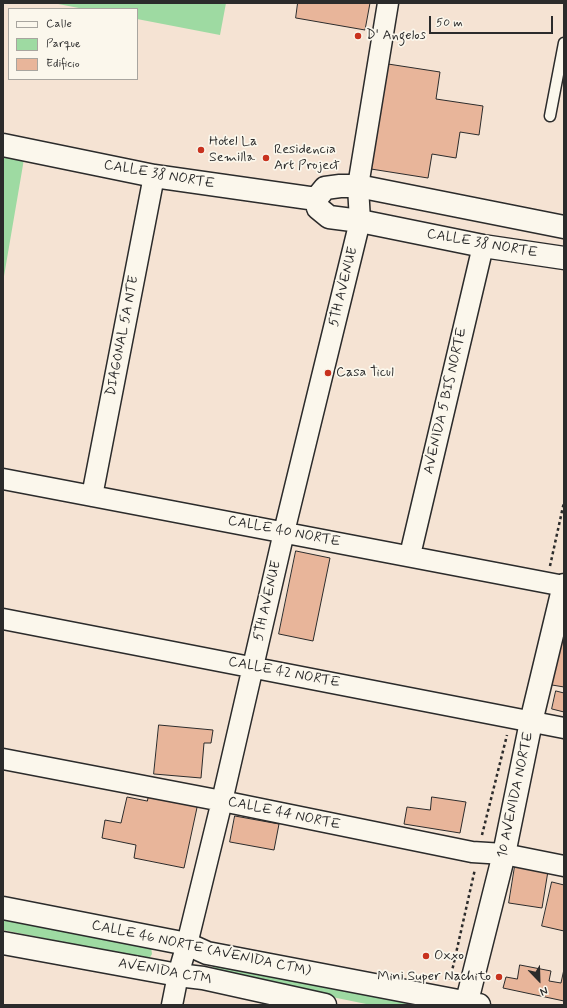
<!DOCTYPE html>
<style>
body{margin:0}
#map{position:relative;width:567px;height:1008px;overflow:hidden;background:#f5e3d3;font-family:Mynerve,sans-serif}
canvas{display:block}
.frame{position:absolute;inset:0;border:4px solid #2b2b2b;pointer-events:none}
.legend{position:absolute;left:8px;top:8px;width:130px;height:72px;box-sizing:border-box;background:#fbf7ec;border:1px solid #a8a59f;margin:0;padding:5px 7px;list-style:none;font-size:12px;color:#2b2b2b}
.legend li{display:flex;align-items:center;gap:8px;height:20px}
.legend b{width:20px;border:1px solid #a8a59f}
.north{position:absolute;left:519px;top:960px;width:40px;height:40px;-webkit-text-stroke:3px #fbf7ec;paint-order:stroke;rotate:157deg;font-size:11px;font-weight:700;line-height:16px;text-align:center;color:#2b2b2b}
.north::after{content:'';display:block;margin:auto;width:14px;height:18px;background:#2b2b2b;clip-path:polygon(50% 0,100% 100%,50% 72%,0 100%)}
.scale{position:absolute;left:429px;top:16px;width:124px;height:18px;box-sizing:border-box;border:2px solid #2b2b2b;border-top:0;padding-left:5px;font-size:12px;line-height:14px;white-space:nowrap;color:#2b2b2b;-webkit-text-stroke:3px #fbf7ec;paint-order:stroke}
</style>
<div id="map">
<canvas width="567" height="1008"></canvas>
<div class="frame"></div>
<ul class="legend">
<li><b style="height:5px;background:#fbf7ec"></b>Calle</li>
<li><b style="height:11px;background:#9edaa2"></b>Parque</li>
<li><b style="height:11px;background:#e8b59a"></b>Edificio</li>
</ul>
<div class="north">N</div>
<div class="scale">50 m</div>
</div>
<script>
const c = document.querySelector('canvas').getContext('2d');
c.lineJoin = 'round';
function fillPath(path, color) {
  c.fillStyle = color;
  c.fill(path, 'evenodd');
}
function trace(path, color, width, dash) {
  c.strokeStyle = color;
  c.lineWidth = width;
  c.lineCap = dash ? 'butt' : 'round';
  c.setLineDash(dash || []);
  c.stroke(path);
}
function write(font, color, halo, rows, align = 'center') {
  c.font = font + ' Mynerve,sans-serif';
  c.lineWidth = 3.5;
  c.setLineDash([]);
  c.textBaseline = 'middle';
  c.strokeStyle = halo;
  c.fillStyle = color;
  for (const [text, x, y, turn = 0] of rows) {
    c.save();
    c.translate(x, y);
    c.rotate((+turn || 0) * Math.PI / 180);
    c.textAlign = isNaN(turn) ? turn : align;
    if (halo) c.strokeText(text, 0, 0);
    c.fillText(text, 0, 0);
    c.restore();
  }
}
const green = new Path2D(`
 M53,3H226L220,35L137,19V9H84Z
 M3,156L24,159L3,282Z
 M3,919L151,947L152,954L149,959L3,930Z
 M215,963L426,1005H371L215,973L212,969L213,966Z`);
const building = new Path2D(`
 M298,3H370L365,30L296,18Z
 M388,64L440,72L436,99L483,106L479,135L460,132L456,158L432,154L428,178L371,169Z
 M296,551L330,558L313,641L279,634Z
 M564,613V687L552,685Z
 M556,691L564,693V712L552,709Z
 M159,725L213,730L211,743H204L201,778L154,774Z
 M150,791L198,803L184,868L134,858L136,845L102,838L105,820L121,823L127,797L147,801Z
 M432,797L466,802L460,833L404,824L407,807L430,810Z
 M235,816L279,824L274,850L230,842Z
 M515,866L548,871L542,908L509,903Z
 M552,882L564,885V931L542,926Z
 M520,965L551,971L549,981L561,983L564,969V1001L503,988L506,977L517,979Z`);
const path = new Path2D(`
 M550,566L564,502
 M482,835L507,735
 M450,980L475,869`);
const lane = new Path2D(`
 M550,116L564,43`);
const street = new Path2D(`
 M3,479L564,586
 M92,496L154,176
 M410,555L483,246
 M3,619L564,728
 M3,759L222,801L472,852L504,854L564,866
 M172,1005L178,975L187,944L222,801L284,532L360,221L358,186L388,3`);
const secondary = new Path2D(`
 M3,145L154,176L316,199
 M316,199L318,208L329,217L360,221L483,246L564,258
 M316,199L325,188L340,186H358L564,227
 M3,908L187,944L207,953L479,1005
 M3,943L178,975L203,978L325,1005
 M466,1005L504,854L531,722L564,585`);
const markers = [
 [358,36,4,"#c8321e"],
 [201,150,4,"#c8321e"],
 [266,158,4,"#c8321e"],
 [328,373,4,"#c8321e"],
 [426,956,4,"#c8321e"],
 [499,977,4,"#c8321e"]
];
const poiNames = [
 ["D' Angelos",366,36],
 ["Hotel La",209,142],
 ["Semilla",209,158],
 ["Residencia",274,150],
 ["Art Project",274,166],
 ["Casa Ticul",336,373],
 ["Oxxo",434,956],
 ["Mini Super Nachito",491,977,"right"]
];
const streetNames = [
 ["CALLE 38 NORTE",159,175,10],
 ["CALLE 38 NORTE",482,244,10],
 ["5TH AVENUE",344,287,-76],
 ["DIAGONAL 5A NTE",123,336,-79],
 ["AVENIDA 5 BIS NORTE",446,401,-77],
 ["CALLE 40 NORTE",284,532,11],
 ["5TH AVENUE",268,601,-77],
 ["CALLE 42 NORTE",284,673,11],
 ["10 AVENIDA NORTE",516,795,-78],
 ["CALLE 44 NORTE",284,814,12],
 ["CALLE 46 NORTE (AVENIDA CTM)",201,949,12],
 ["AVENIDA CTM",165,972,10]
];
fillPath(green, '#9edaa2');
fillPath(building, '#e8b59a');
trace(building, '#2b2b2b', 1);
trace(lane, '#2b2b2b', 13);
trace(street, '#2b2b2b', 23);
trace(secondary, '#2b2b2b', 25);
trace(path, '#2b2b2b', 2.5, [3, 3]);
trace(lane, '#fbf7ec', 10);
trace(street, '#fbf7ec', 20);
trace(secondary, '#fbf7ec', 22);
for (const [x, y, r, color] of markers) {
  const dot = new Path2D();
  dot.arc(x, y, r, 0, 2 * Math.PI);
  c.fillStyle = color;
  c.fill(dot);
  trace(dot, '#fbf7ec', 1.5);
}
write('14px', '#2b2b2b', '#fbf7ec', poiNames, 'left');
write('14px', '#2b2b2b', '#fbf7ec', streetNames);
</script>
